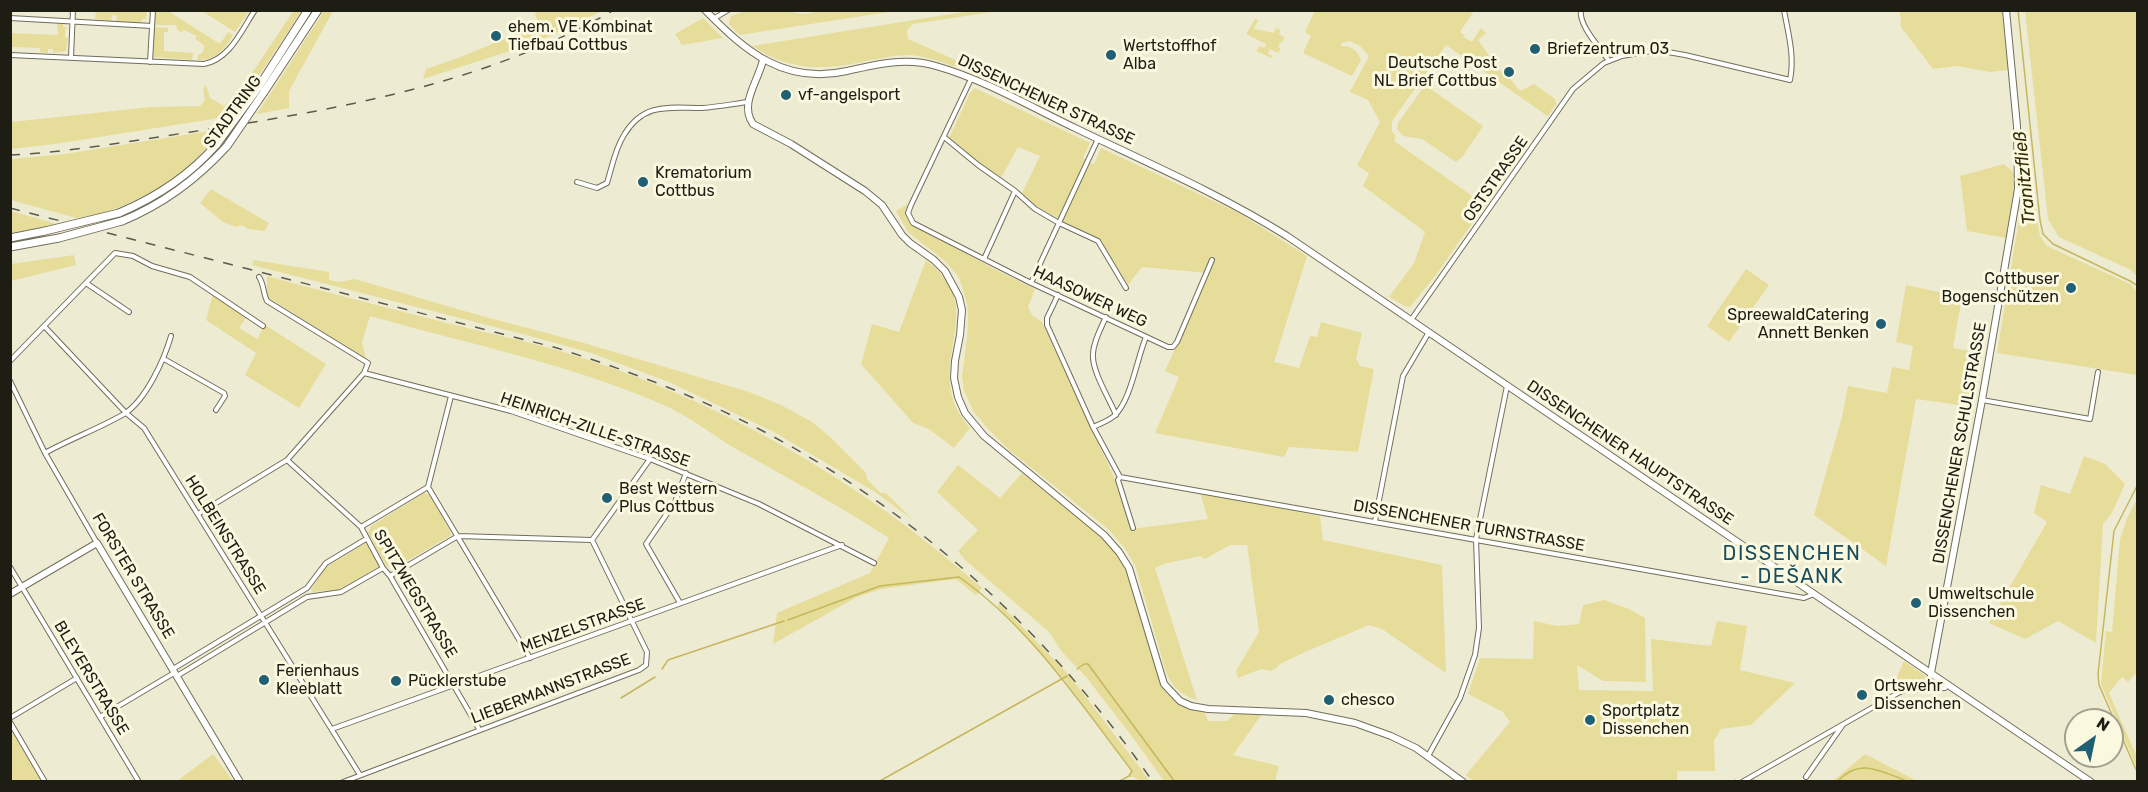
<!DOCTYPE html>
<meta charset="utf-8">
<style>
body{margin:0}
#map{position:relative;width:2148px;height:792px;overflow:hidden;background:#eeebd3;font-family:Rubik,sans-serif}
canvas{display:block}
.frame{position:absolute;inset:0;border:12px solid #1e1d14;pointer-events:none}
.north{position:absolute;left:2064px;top:708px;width:60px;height:60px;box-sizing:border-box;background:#fbf8e0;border:2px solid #a3a08e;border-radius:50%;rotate:33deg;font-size:16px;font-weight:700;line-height:24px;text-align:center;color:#1e1d14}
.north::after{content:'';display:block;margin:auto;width:21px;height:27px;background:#1f6075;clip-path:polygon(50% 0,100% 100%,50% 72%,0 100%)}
</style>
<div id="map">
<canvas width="2148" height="792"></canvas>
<div class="frame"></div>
<div class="north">N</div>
</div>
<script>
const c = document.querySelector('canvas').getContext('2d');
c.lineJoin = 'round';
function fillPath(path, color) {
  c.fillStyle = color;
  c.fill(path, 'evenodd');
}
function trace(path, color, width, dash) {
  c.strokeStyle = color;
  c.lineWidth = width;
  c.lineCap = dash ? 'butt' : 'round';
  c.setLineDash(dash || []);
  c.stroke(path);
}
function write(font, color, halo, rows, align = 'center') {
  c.font = font + ' Rubik,sans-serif';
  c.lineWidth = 6;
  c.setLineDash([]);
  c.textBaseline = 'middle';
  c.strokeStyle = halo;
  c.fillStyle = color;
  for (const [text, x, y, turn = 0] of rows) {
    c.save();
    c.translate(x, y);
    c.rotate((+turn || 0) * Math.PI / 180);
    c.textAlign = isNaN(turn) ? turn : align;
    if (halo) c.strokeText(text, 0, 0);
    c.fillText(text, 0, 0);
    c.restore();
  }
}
const green = new Path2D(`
 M294,10L302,11L232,116L55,144L11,149V122L151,107L200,106L205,100L203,89L206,85L210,98L224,106L246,82Z
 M1315,10L1474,11L1460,32L1464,35L1463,37L1472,42L1481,28L1486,33L1478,40L1504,76L1506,74L1520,91L1534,84L1555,99L1556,104L1548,116L1546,115L1446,45L1392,121V131L1396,136L1394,141L1485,205L1435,276L1410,307L1404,306L1389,297L1414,263L1425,232L1363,186L1369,173L1357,165L1380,122L1368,100L1350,92L1369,56L1360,46L1350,41L1341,43V46C1352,46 1357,50 1361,60L1352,76L1303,53L1311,36L1305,32Z
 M96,11V10L147,11L146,19H142L141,23L116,22L117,16L114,15L112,16L111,21L95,19Z
 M156,11H168L220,44L228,32L233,35C224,50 216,60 198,60V55L203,52L204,45L195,39L197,36L184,30L181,33L177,29L176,25H154Z
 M202,11H249L235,32Z
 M324,11H333L289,91V108L257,114Z
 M537,11H602L535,43L423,79L426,69L458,58L539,25L535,14Z
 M816,11H895L740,35L729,24L731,16L745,11H784L802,14L812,13Z
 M970,11H998L913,24L907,30L908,39L960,62L958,68C942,62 925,56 908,55C893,55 877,59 862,62C820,71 788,70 752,46Z
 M1900,11H2002L2008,70L1990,72L1958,66L1933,69L1901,27Z
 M2025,11H2137V277L2131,270L2059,237L2048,219Z
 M703,18L723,38L682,45L675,34Z
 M1255,19L1258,20L1254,29L1274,33L1276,28L1281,30L1279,34L1284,37L1283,42L1280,43L1278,47L1281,48L1278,53L1270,49L1268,54L1273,56L1271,58L1256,51L1260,46L1264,48L1266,44L1246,34Z
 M57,22H63V27H69L65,28V37L68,38L66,51L53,53V49H48V53L40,52V48L11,47L10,33L58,35Z
 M154,27L168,28V32H164V51L193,53L192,60L152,57Z
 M1425,85L1483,126L1463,156L1456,162L1422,139L1403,136L1397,129L1398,123Z
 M975,88L1090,143L1083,158L1086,160L1058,218L1037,207L1022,193L1040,156L1018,147L1001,178L979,164L949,138L970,93Z
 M222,129L213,141L186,169L156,190L118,208L96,215L76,218L11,200V159L65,154Z
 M1101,148L1239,213L1307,256L1274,362L1299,368L1310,336L1317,337L1321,322L1362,333L1356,359L1360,366L1374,369L1358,452L1289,447L1284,457L1155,433L1179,377L1165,371L1209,273L1142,267L1128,285L1100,239L1062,221L1090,163L1094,164Z
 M2004,164L2016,175L2006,238L1967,231L1960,176Z
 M211,189L269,223L265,231L248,229L242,225L236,227L223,222L200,203Z
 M908,204L906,214L909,222L994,269L1035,289L1028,307L1032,315L1042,322L1114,477L1131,529L1208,519L1200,493L1320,516L1323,540L1442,565L1446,673L1382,629L1369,625L1305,652L1280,664L1275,669L1271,671L1261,669L1238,678L1236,671L1259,632L1247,545H1230L1205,559L1200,556L1164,564L1155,568L1197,700C1182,696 1172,687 1166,672L1135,565L1124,547L1108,529L1008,449L987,428L974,412L964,391L962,376L967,339L968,317L967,304L962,286L958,276L946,262L908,232L896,211Z
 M2021,207H2035L2040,236L2047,246L2130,284L2137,292V375L1997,353Z
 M11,211L53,223L57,224L11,233Z
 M74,255L76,265L11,281V264Z
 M254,260L329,272V280L339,282L355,279L471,313L584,343L749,392L781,405L812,422L830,437L866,473L867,479L881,493H886L913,520L875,492L774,432L669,382L591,353L526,335L252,265Z
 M926,260C983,304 940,342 952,396C955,409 962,418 970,428L954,448L929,429L913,423L861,364L872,324L899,332Z
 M1746,269L1769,285L1729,342L1707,326Z
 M267,276C328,293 390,308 451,324C487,333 522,340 557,350C715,397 859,479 982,588L976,595L956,579L881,589L857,597L773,644L777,613L870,573L889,538C840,506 788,478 736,449C714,436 693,419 670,408C573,364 471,345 370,316L362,342L366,359L269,298L267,293Z
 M1906,285L1962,297L1953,348L1982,353L1973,407L1916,399L1886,566L1814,515L1842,417L1848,386L1887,393L1892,367L1909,370L1913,346L1896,342Z
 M213,294L247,316L239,328L257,339L265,325L326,364L299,408L245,375L256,353L206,320Z
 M2084,456L2105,464L2125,484L2112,513L2103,524L2096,643L2058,621L2025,639L1989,623L2047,522L2034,513L2041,485L2070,494Z
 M958,465L1000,498L1022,473L1101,536L1115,549L1128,569L1139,613L1162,687C1172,702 1186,708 1204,711L1208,721H1227L1236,712L1262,714L1233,755L1279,766L1275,781H1164L1131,735L1086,677L1063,653L1049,632L965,560L958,551L978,530L937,492Z
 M424,493L430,495L451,533L450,536L395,568L386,566L368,533L371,526Z
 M2137,499V672L2128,682L2122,677L2109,693L2137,757V768L2101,684L2106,631L2112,632L2120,539L2127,518Z
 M366,543L380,566L340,589L313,592L311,589L326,567Z
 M1604,600L1629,609L1645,618L1646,682L1603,681L1577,665L1579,690L1653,691L1651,639L1711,646L1717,621L1747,626L1740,670L1795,683L1751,725L1721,729L1714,741L1715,771H1677V782L1473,781L1466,775L1510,722L1503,712L1468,694L1480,658L1533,659L1534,621L1557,626L1579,624L1583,605Z
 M1000,604L1069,675L1150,781H1140L1134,777H1129L1132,771L1063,678L997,606Z
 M1904,661L1927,677L1923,686L1891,690Z
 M10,729L42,781H11Z
 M213,754L233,781H177Z
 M1865,754L1917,781H1833Z`);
const stream = new Path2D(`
 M2018,10L2040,220L2043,234L2053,244L2130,281L2138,286
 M2138,484L2114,531L2098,674L2099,685L2138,774
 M788,620L880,586L959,577C1030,627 1080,703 1132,771L1129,776L1118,782
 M662,669L668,660L784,621
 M1077,669L1084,664H1088L1175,782
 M621,698L655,677
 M1752,780L1767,782
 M878,782L1067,676
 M1732,782L1735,780
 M1837,782C1860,756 1882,772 1909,782`);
const street = new Path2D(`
 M1581,10C1578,25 1601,49 1609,61
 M10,18L152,26
 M713,19L728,10
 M10,55L204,64C230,59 241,31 255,10
 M71,57L73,10
 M150,62L153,10
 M971,79L911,205L908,213L913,223L1031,283L1168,347H1173L1177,342L1212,260
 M944,137L978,165L1015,191L1035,209L1059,223L1098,241L1126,288
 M577,182L597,188L607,183C612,167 615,149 624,135C644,102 669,108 702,108C717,107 733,104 748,102
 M984,259L1015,191
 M86,283L129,312
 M1031,283L1098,139
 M1058,295L1047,318V325L1093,427L1120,477L1118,480L1133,528
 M1106,317C1101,328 1094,340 1093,353C1091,370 1109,398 1116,415
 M1411,320L1573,89L1604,63L1622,56L1656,50L1685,55L1790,80C1795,56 1788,33 1784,10
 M45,327L126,413L144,428L360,775
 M164,359L224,393L225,396L216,410
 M10,361L115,253L133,256L152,266L190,277L263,326
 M364,373L511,411L650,459L759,504L874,563
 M10,381L45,453L97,543
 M1982,400L2090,419L2098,372
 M1093,427C1100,424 1108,421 1114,416C1131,401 1137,358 1146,337
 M45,453C70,439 98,429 124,414C146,400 164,360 171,336
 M287,460L361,527L383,568L390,576L479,729
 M1120,477L1804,598L1814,594
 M428,487L530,658
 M198,514L287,460L364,373L368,363L267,301C263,293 264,284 259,277
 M1375,521L1403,376L1429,332
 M361,527L428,487L451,396
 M592,540L650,459
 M10,567L139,782
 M390,576L458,536L592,540
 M680,603L646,544L675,502L686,473
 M173,669L307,588L326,563L366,539
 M177,676L307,597L341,592L383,568
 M1926,688L1931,673
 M100,717L174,673
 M10,718L77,678
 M10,722L45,782
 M332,729L842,545
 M1428,756L1460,698L1475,655L1479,628L1476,539L1507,386
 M1806,777L1842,726
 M343,782L639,670L646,665L647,652L592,540
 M1742,782L1898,693L1905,690L1945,688L1948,684`);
const secondary = new Path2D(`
 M705,10C746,52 785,85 847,71C877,64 906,57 936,66C985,80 1031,107 1077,129C1148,163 1220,194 1287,236L2091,782
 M763,60C758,82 739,104 753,124L791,144L865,191L882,205L902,235L910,243L934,260L945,271L959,297L962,310L960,335L955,361L954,378L958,397L965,413L984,436L1104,535L1119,552L1129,568L1164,684L1180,701L1191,706L1208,709L1306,713L1355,723L1391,736L1416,748L1463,782
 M10,594L97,543L240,782
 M1931,673L1982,400L2018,189L2017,126L2006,10`);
const primary = new Path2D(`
 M258,88L308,10
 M264,92L318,10
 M119,213C157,197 190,175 217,144
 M122,221C164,204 197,179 227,146
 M10,238L45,231
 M10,247L59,238`);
const rail = new Path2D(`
 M10,155C71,152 131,141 191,132C335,110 486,84 614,10
 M10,208L557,348C626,370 694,395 759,429C918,512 1051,635 1153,782`);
const primaryBridge = new Path2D(`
 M217,144L258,88
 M227,146L264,92
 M45,231L119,213
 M59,238L122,221`);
const markers = [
 [496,36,6,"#1f6075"],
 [1535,49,6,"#1f6075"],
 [1111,55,6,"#1f6075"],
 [1509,72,6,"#1f6075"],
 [786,95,6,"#1f6075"],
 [643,182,6,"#1f6075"],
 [2071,288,6,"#1f6075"],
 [1881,324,6,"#1f6075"],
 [607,498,6,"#1f6075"],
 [1916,603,6,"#1f6075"],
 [264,680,6,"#1f6075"],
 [396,681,6,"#1f6075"],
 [1862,695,6,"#1f6075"],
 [1329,700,6,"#1f6075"],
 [1590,720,6,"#1f6075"]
];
const poiNames = [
 ["ehem. VE Kombinat",508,27],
 ["Tiefbau Cottbus",508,45],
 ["Wertstoffhof",1123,46],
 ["Alba",1123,64],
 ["Briefzentrum 03",1547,49],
 ["Deutsche Post",1497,63,"right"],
 ["NL Brief Cottbus",1497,81,"right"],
 ["vf-angelsport",798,95],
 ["Krematorium",655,173],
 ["Cottbus",655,191],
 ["Cottbuser",2059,279,"right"],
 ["Bogenschützen",2059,297,"right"],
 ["SpreewaldCatering",1869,315,"right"],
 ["Annett Benken",1869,333,"right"],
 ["Best Western",619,489],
 ["Plus Cottbus",619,507],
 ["Umweltschule",1928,594],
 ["Dissenchen",1928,612],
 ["Ferienhaus",276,671],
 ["Kleeblatt",276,689],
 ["Pücklerstube",408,681],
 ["Ortswehr",1874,686],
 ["Dissenchen",1874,704],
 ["chesco",1341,700],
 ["Sportplatz",1602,711],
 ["Dissenchen",1602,729]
];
const streetNames = [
 ["DISSENCHENER STRASSE",1046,100,25],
 ["STADTRING",233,112,-54],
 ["OSTSTRASSE",1496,179,-55],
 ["HAASOWER WEG",1090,297,25],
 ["HEINRICH-ZILLE-STRASSE",595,430,19],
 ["DISSENCHENER SCHULSTRASSE",1960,443,-80],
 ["DISSENCHENER HAUPTSTRASSE",1630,453,34],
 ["DISSENCHENER TURNSTRASSE",1469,526,10],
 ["HOLBEINSTRASSE",225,535,58],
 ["FORSTER STRASSE",133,576,59],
 ["SPITZWEGSTRASSE",415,594,59],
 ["MENZELSTRASSE",583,626,-20],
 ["BLEYERSTRASSE",91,678,59],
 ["LIEBERMANNSTRASSE",551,689,-21]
];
const waterNames = [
 ["Tranitzfließ",2025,178,-96]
];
const quarterNames = [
 ["DISSENCHEN",1792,554],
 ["- DEŠANK",1792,577]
];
fillPath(green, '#e7dd9a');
trace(stream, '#c4b75c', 1.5);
trace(street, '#716e59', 6);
trace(secondary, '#716e59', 8);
trace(primary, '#716e59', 9);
trace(street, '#fff', 4);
trace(secondary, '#fff', 6);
trace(primary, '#fff', 7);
trace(rail, '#5b5a4c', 1.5, [10, 10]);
trace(primaryBridge, '#716e59', 9, []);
trace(primaryBridge, '#fff', 7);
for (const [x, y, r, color] of markers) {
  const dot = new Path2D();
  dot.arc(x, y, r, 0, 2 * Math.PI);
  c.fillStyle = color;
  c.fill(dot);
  trace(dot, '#fbf8e0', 2);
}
write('16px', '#1e1d14', '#fbf8e0', poiNames, 'left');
write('16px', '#1e1d14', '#fbf8e0', streetNames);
write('italic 18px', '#322c03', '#fbf8e0', waterNames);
c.letterSpacing = '1.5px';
write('20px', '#1b4e5e', '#fbf8e0', quarterNames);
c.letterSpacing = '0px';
</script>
